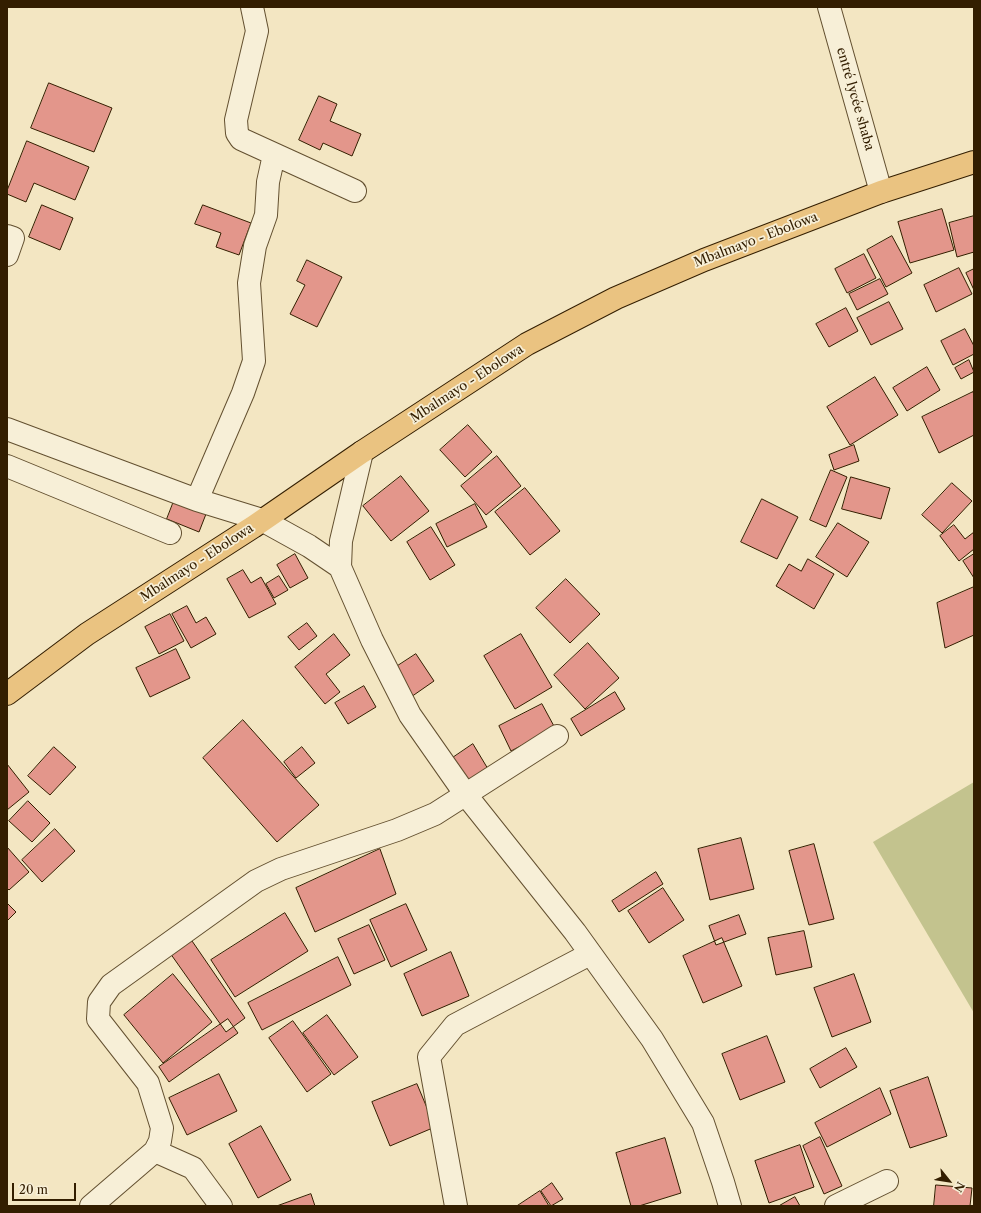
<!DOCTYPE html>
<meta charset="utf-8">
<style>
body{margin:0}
#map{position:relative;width:981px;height:1213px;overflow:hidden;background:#f3e6c2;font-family:"Libre Caslon Text",serif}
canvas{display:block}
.frame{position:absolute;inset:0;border:8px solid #331e00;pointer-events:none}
.north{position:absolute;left:929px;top:1161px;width:40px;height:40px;-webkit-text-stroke:3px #f7efd7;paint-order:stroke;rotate:120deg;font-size:11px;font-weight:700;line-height:16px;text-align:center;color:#331e00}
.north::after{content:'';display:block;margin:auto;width:14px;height:18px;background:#331e00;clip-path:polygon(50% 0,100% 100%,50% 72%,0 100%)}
.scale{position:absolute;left:12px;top:1183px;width:64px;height:18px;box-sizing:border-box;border:2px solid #331e00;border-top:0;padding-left:5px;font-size:12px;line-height:14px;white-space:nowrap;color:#331e00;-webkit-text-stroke:3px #f7efd7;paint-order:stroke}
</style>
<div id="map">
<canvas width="981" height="1213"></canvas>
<div class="frame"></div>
<div class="north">N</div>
<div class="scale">20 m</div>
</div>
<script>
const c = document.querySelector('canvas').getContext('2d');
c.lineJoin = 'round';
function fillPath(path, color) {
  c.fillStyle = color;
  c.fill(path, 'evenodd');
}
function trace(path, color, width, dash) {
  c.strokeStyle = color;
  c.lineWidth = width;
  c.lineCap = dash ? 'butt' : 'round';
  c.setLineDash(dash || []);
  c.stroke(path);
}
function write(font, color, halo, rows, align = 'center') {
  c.font = font + ' "Libre Caslon Text",serif';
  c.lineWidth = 3.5;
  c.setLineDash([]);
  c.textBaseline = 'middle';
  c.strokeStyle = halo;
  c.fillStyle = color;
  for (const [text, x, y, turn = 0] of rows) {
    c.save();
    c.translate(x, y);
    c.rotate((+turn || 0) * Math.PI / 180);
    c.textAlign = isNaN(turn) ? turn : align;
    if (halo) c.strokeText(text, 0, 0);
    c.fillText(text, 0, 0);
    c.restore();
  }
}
const green = new Path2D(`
 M974,782V1013L873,842Z`);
const building = new Path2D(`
 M49,83L112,108L94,152L31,128Z
 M319,96L337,104L330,121L361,134L352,156L323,143L320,150L299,140Z
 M27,141L89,167L75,200L34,183L26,202L7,194V191Z
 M42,205L73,218L60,250L29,237Z
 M203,205L251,223L239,255L216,247L221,233L195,224Z
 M942,209L954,250L910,263L898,222Z
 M974,216V252L957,257L949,223Z
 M892,236L912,273L886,287L867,250Z
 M864,254L876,278L847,293L835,269Z
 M307,260L342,277L317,327L290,314L305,285L297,281Z
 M959,268L972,294L936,312L924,285Z
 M974,269V290L966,273Z
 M880,279L888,294L857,310L849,294Z
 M889,302L903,329L871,345L857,318Z
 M846,308L858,331L829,347L816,324Z
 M965,329L974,346V354L953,365L941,341Z
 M969,360L974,372L961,379L955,368Z
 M927,367L940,390L907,411L893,388Z
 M875,377L898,415L850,445L827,407Z
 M973,392L974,395V435L939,453L922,417Z
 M468,425L492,452L465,477L440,450Z
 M854,445L859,461L834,470L829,455Z
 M497,456L521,486L486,515L461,486Z
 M831,470L847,477L826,527L810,520Z
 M401,476L429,511L391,541L363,506Z
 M851,477L890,488L881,519L842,509Z
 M952,483L972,501L942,533L922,515Z
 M525,488L560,531L530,555L495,512Z
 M762,499L798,517L777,559L741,542Z
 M174,501L206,514L199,532L167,519Z
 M475,504L487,527L447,547L436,524Z
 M838,523L869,542L847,577L816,557Z
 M954,525L965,539L974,532V549L959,561L940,536Z
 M431,527L455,565L430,580L407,542Z
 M295,554L308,578L290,588L277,565Z
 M974,554V578L963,561Z
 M808,559L834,574L814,609L776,586L789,564L801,571Z
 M243,570L251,583L261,577L276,604L249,618L227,579Z
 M279,576L288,590L274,598L266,584Z
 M566,579L600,614L570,643L536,608Z
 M974,587V635L945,648L937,603Z
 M187,606L196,623L206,617L216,634L191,648L172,614Z
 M170,614L184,641L159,654L145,627Z
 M307,623L317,636L299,650L288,637Z
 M334,634L350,655L326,674L340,692L325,704L295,667Z
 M521,634L552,687L515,709L484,656Z
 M588,643L619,678L585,709L554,675Z
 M176,649L190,678L150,697L136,668Z
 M416,654L434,681L411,697L393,669Z
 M364,686L376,707L348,724L335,703Z
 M615,692L625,709L581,736L571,719Z
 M542,704L555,728L511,751L499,726Z
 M243,720L319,805L277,842L203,758Z
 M473,744L488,769L467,781L451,759Z
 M54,747L76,767L50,795L28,776Z
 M302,747L315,763L296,778L284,762Z
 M7,764L29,792L7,810Z
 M28,801L50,823L32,842L9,821Z
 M55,829L75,851L42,882L22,860Z
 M741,838L754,889L710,900L698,849Z
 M814,844L834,919L809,925L789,851Z
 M7,847L29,872L9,890L7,888Z
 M380,849L396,894L315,932L296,888Z
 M656,872L663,884L619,912L612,901Z
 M663,888L684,920L649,943L628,911Z
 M7,903L16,912L7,921Z
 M406,904L427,950L391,967L370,920Z
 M285,913L308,951L235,997L211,960Z
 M739,915L746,934L716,945L709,926Z
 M369,925L385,960L354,974L338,939Z
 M804,931L812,967L776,975L768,938Z
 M190,938L245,1018L226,1032L170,953Z
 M722,938L742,986L703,1003L683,956Z
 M451,952L469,996L422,1016L404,974Z
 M338,957L351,985L262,1030L248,1003Z
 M173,974L212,1022L163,1063L124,1015Z
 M854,974L871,1022L832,1037L814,988Z
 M327,1015L358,1057L334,1075L303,1033Z
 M228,1019L238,1033L169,1082L159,1067Z
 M293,1021L331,1074L307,1092L269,1038Z
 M767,1036L785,1082L740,1100L722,1054Z
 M846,1048L857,1067L820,1088L810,1069Z
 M219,1074L237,1111L187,1135L169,1098Z
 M928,1077L947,1136L910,1148L890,1091Z
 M417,1084L435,1127L390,1146L372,1102Z
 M880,1088L891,1114L827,1147L815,1123Z
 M261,1126L291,1180L258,1198L229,1144Z
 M820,1137L842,1186L824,1194L803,1146Z
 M665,1138L681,1193L639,1206H631L616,1153Z
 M800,1145L814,1187L769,1203L755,1161Z
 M552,1183L563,1199L551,1206L541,1191Z
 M936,1185L972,1188L970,1206H934Z
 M540,1191L549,1206H517Z
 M311,1194L315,1206H277Z
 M795,1197L800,1206H779Z`);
const minor = new Path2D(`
 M252,7L257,31L236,120L237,133L241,139L355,191
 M829,7L881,192
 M7,236L13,238L7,255
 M7,429L197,500L262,520L309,546L340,567
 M362,452L341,541L340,567L372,640L410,715L466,795L575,932L652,1039L703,1123L723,1182L730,1206
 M7,466L170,533
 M197,500L243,393L254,361L249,283L255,246L266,215L268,182L274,155
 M155,1151L193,1168L221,1206
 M91,1206L155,1151L160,1141L162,1128L148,1083L98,1019L99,1002L111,985L256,881L281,869L397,830L435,814L557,736
 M456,1206L429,1057L455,1025L590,954
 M836,1206L887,1181`);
const highway = new Path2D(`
 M7,694L87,634L253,527L362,452L527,344L616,298L704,260L881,192L974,162`);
const streetNames = [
 ["entré lycée shaba",855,99,74],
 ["Mbalmayo - Ebolowa",756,240,-21],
 ["Mbalmayo - Ebolowa",467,384,-33],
 ["Mbalmayo - Ebolowa",197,563,-33]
];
fillPath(green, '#c3c38e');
fillPath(building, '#e3968b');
trace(building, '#331e00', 1);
trace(minor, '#635030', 24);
trace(highway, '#331e00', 24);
trace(minor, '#f7efd7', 22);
trace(highway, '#eac381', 22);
write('13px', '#331e00', '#f7efd7', streetNames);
</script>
